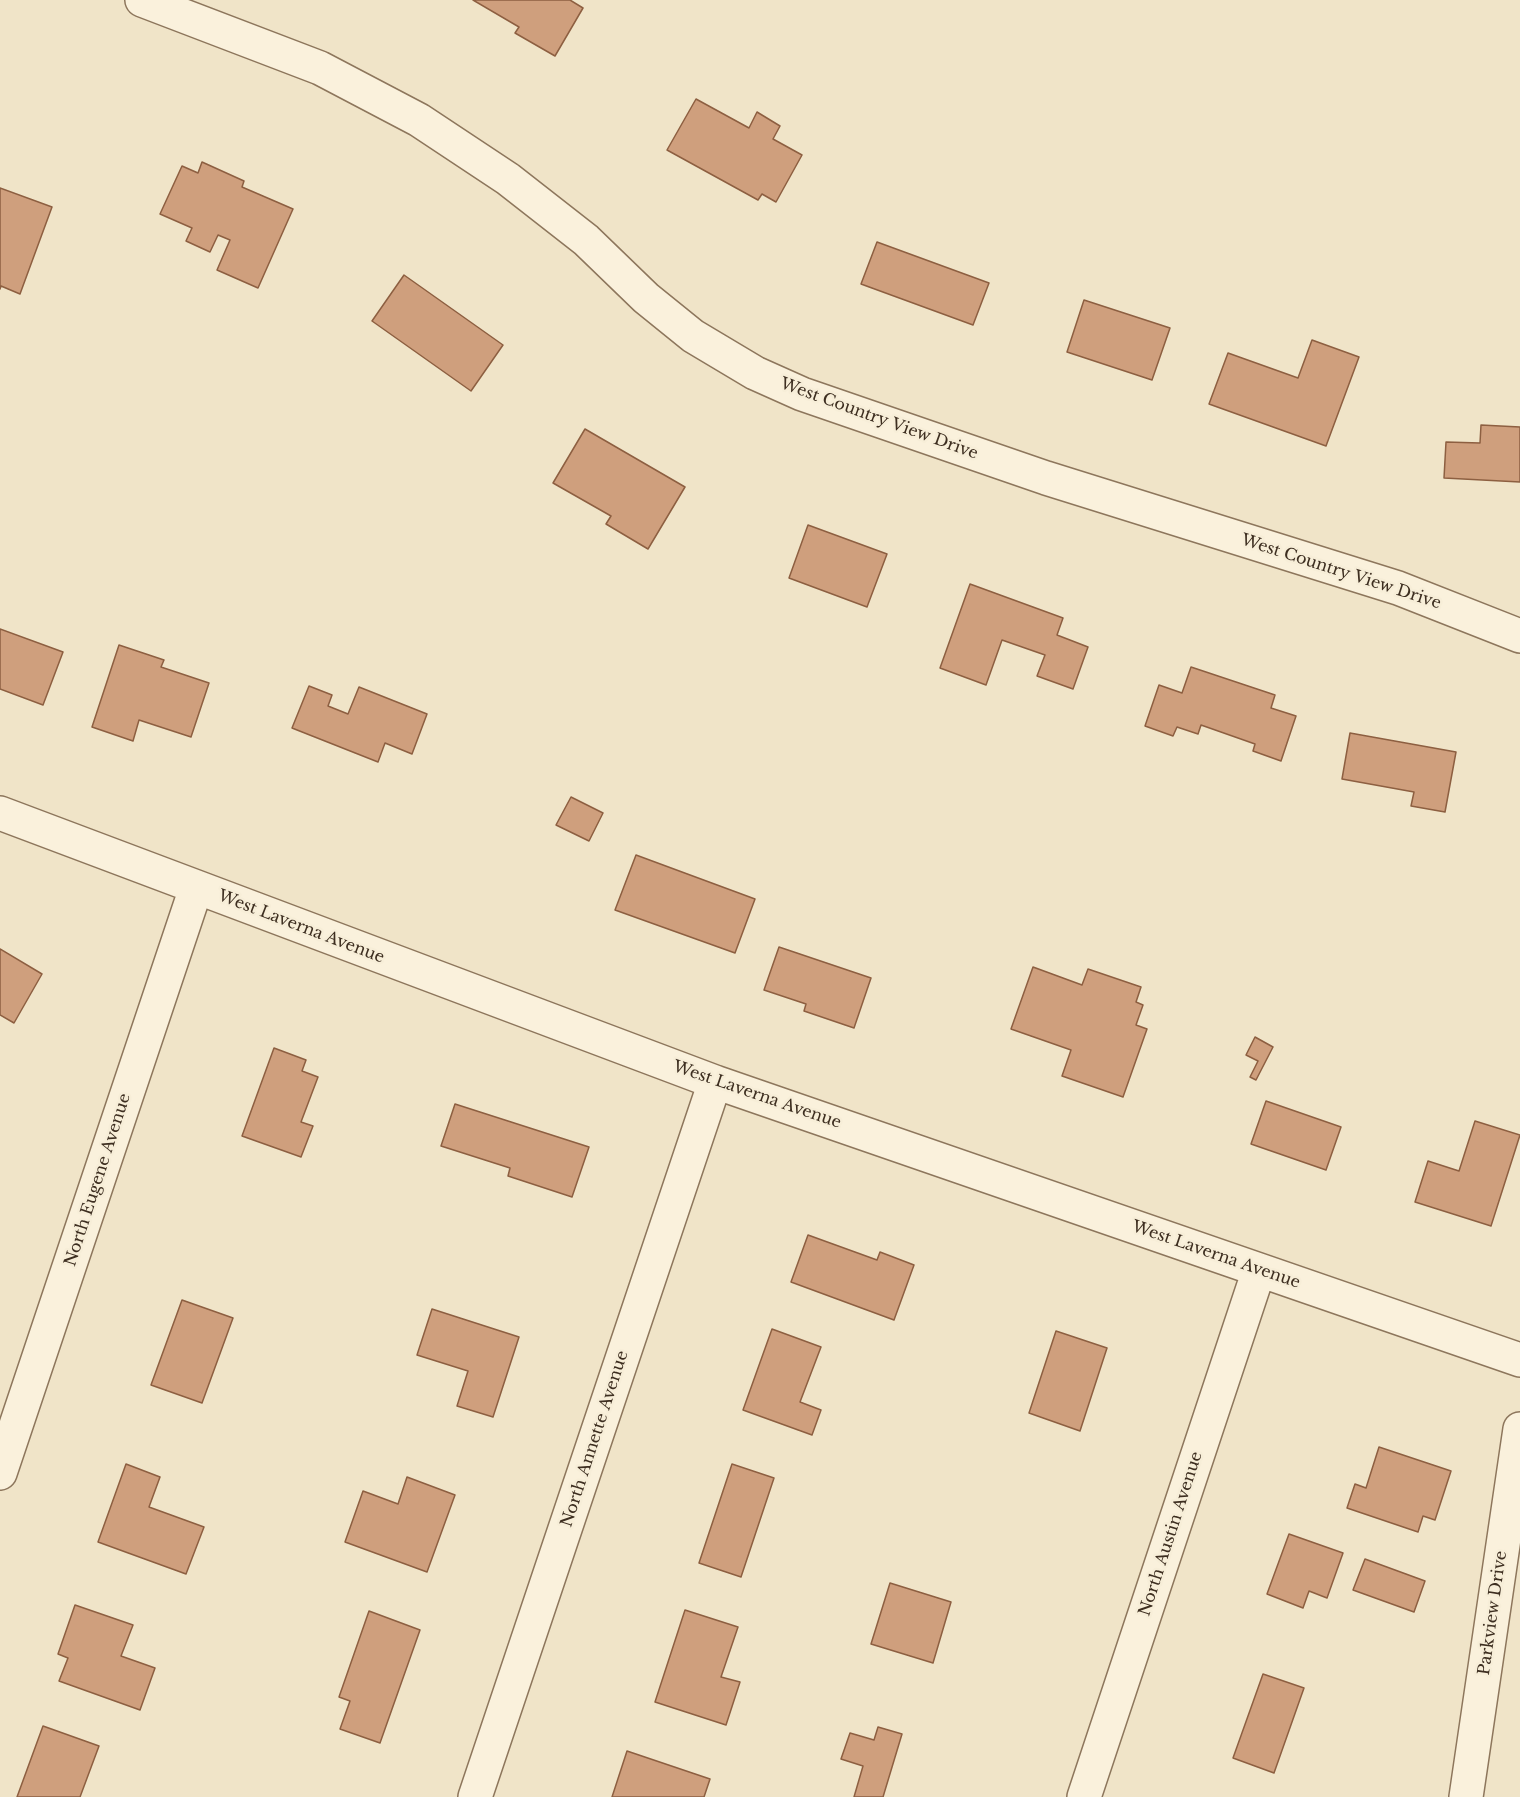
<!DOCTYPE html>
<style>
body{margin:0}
canvas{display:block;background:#f0e4c8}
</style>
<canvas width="1520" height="1797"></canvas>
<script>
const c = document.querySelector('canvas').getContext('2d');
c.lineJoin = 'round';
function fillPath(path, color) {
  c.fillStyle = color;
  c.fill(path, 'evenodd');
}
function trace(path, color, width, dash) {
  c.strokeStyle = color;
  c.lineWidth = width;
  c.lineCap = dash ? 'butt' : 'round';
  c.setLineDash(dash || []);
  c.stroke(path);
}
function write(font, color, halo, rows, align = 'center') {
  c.font = font + ' "Libre Baskerville",serif';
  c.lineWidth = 5;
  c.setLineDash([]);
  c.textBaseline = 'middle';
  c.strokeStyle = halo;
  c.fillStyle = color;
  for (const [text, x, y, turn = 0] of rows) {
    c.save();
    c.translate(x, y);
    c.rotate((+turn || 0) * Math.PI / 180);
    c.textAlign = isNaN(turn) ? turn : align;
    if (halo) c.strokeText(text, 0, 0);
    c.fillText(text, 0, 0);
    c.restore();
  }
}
const building = new Path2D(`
 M473,0H570L583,8L555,56L515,33L519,27Z
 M696,99L749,128L757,112L780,126L773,139L802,155L776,202L762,194L758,200L667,150Z
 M202,162L244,181L242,187L293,209L258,288L217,270L230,240L218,235L210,252L186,241L192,228L160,214L182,166L198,173Z
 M0,188L52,207L20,294L1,286L0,289Z
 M877,242L989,283L973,325L861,284Z
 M404,275L503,345L471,391L372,321Z
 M1084,300L1170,328L1152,380L1067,352Z
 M1312,340L1359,357L1326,446L1209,404L1228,353L1298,378Z
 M1481,425L1520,427V482L1444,478L1446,442L1480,443Z
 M585,429L685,487L648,549L606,524L611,516L553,483Z
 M808,525L887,554L867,607L789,578Z
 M970,584L1063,618L1057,635L1088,647L1073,689L1037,676L1045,655L1002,640L986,685L940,668Z
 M0,629L63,652L43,705L0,689Z
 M119,645L164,660L161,667L209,683L191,737L139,720L133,741L92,727Z
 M1191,667L1275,695L1271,708L1296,716L1281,761L1253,751L1255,744L1201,725L1198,734L1177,727L1173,736L1145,726L1159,685L1182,693Z
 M309,686L332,695L328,706L348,714L359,687L427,714L412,754L385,743L378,762L292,728Z
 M1350,733L1456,752L1445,812L1411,806L1414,792L1342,779Z
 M571,797L603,813L589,841L556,825Z
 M636,855L755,899L735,953L615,910Z
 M779,947L871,978L854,1028L804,1011L806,1004L764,990Z
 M0,949L42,974L14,1023L0,1015Z
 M1033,967L1082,985L1088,969L1141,987L1136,1002L1143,1005L1136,1025L1147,1029L1123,1097L1062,1076L1071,1050L1011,1029Z
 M1255,1037L1273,1047L1256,1080L1250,1077L1258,1061L1246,1055Z
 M274,1048L306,1060L302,1071L318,1077L301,1122L313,1126L301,1157L242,1136Z
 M1266,1101L1341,1127L1326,1170L1251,1144Z
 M455,1104L589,1147L572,1197L508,1176L510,1168L441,1146Z
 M1475,1121L1520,1135L1491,1226L1415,1202L1428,1161L1459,1171Z
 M808,1235L877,1260L880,1252L914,1265L894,1320L791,1282Z
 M182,1300L233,1318L202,1403L151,1385Z
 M432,1309L519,1337L493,1417L457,1406L468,1371L417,1355Z
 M772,1329L821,1347L800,1402L821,1410L812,1435L743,1410Z
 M1056,1331L1107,1348L1080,1431L1029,1413Z
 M1379,1447L1451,1471L1435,1520L1423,1516L1418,1532L1347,1508L1355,1484L1366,1488Z
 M126,1464L160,1477L149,1507L204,1527L186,1574L98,1542Z
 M732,1464L774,1478L741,1577L699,1563Z
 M407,1477L455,1495L427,1572L345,1542L363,1491L398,1504Z
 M1289,1534L1343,1553L1327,1598L1309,1591L1303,1608L1267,1594Z
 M1365,1559L1425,1581L1414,1612L1353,1590Z
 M890,1583L951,1602L933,1663L871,1644Z
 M75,1605L133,1625L121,1656L155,1668L140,1710L59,1681L68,1658L58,1654Z
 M685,1610L738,1627L721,1677L740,1682L726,1725L655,1702Z
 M369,1611L420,1630L380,1743L340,1729L350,1701L339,1697Z
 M1263,1674L1304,1688L1274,1773L1233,1758Z
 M43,1726L99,1746L80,1797H17Z
 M878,1727L902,1734L883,1797H854L863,1766L841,1759L850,1733L874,1740Z
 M627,1751L710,1779L704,1797H612Z`);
const minor = new Path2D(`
 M142,0L320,68L419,120L508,179L586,240L646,298L693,336L755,373L802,394L1046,478L1398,588L1520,636
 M0,813L715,1082L1520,1360
 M0,1473L196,888
 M475,1797L715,1082
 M1084,1797L1259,1270
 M1466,1797L1520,1429`);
const streetNames = [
 ["West Country View Drive",879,419,20],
 ["West Country View Drive",1341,572,18],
 ["West Laverna Avenue",301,927,21],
 ["West Laverna Avenue",757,1095,19],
 ["North Eugene Avenue",98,1180,-72],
 ["West Laverna Avenue",1216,1255,19],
 ["North Annette Avenue",595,1439,-72],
 ["North Austin Avenue",1171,1534,-72],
 ["Parkview Drive",1493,1613,-82]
];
fillPath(building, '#cf9f7d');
trace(building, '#8d5f41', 1.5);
trace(minor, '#8d765c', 36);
trace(minor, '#faf1dc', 33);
write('16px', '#3d2e20', '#f7eed8', streetNames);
</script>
